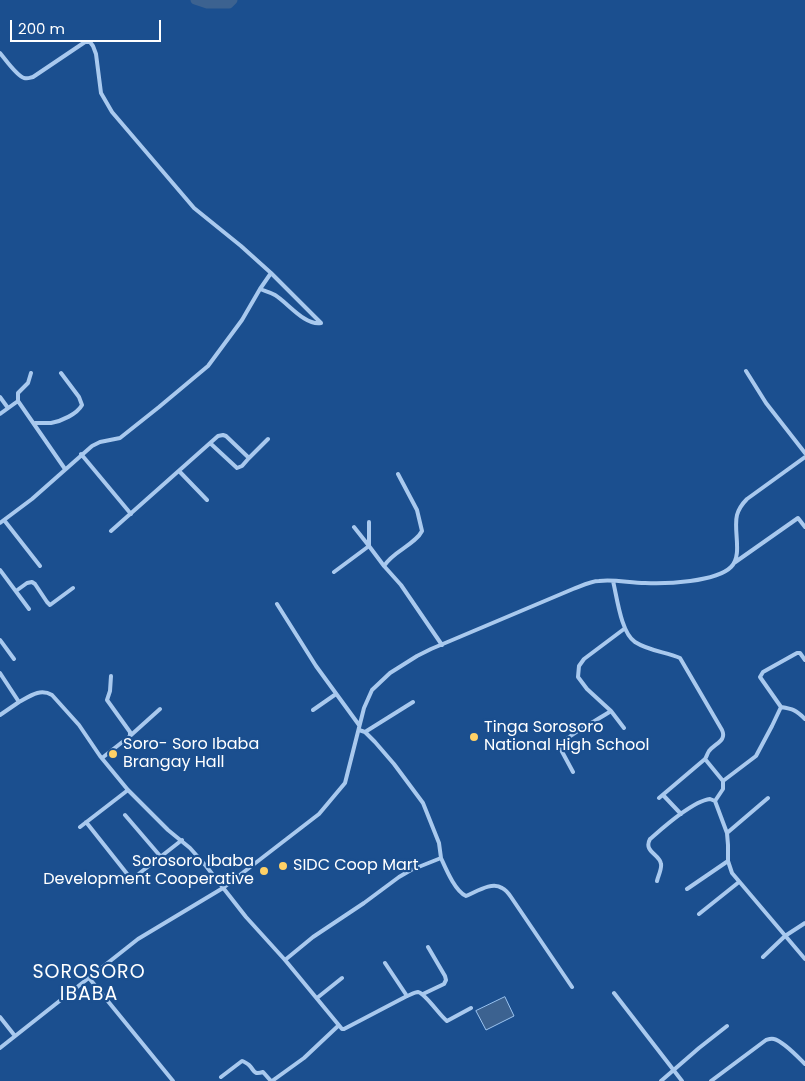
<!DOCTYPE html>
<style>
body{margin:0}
#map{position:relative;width:805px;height:1081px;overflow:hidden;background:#1b4f8f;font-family:Poppins,sans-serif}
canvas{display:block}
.scale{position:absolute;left:10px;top:20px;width:151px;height:22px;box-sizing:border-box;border:2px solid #fff;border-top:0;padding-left:6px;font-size:15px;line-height:18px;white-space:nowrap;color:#fff;-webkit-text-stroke:4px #1b4f8f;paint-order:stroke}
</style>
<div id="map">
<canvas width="805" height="1081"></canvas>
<div class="scale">200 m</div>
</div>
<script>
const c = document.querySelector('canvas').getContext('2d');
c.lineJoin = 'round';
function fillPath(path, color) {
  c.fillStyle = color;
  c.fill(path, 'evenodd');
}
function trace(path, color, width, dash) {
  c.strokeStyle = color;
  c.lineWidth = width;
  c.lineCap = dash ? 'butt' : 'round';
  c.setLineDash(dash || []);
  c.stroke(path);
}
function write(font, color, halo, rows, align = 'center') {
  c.font = font + ' Poppins,sans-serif';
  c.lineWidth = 4.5;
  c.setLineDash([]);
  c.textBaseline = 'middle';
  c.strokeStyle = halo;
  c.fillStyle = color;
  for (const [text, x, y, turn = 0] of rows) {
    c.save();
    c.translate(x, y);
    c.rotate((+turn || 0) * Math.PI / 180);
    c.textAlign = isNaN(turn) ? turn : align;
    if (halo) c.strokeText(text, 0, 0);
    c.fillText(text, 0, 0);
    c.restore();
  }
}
const water = new Path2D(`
 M505,997L514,1016L486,1030L476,1011Z`);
const river = new Path2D(`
 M195,0L207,4H229L233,0`);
const minor = new Path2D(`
 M260,289C265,291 270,292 275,295C288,303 305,326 321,323L271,273
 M746,371L766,403L805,453
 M31,373L28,383L18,393V401L65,469
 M0,397L8,408
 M0,414L18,401
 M35,423C40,423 46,423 51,423C62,421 77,414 82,405L79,397L61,373
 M210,443L237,468L242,466L249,458
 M81,454L131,514
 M179,471L207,500
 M4,520L40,566
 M369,522V546L384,566L401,585L442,645
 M0,523L32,499L92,446L100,442L120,438L159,407L208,366L242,320L260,289L271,273L241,246L194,208L112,112L101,93L96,54L93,46L90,42H85L33,77C29,78 28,79 24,78C16,75 6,60 0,53
 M111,531L218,436L223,435L226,436L249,458L268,439
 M734,563L798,518L805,527
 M384,566C393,551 415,545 422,531L417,510L398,474
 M0,570L29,609
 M334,572L369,546L354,527
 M613,581C617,597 621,633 635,642C649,651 666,652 680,658L722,730C727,741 715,743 709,751C707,754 707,756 705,759L723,781L756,756L772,726L781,707
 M16,591L27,583L32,582L35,584L47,602L50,605L73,588
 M277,604L316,666L359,725
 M0,640L14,659
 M805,660L800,653H797L763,672L760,677L781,707C793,709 796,710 805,719
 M0,673L19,702C30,696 40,688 52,695L79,725L100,756L128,790L168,830L190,848L206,866L246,917L285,960L342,1029H344L407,996C410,995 415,992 418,992C425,993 440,1016 447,1021L471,1008
 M313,710L336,694
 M611,711L624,728
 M0,715L19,702
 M365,732L413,702
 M130,736L160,709
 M102,758L130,736V732L107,700L110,691L111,676
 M573,772L559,746C570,733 596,721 611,711L587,689L578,677L579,666L584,659L624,629
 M663,795L681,814
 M659,798L705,759
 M715,801L723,789V781
 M125,815L161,857
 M86,822L128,875L132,877L136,876L182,840
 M80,827L128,790
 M727,833L768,798
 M441,858C446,869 455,891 466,896C476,892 492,881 502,888C506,890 509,894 511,897L572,987
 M657,881C658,876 662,869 661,864C660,854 643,852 650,839C664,827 693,801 710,799L715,801L727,833L728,845V861L732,873L805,959
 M687,889L728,861
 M699,914L739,882
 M763,957L785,936L805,923
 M285,960L313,937L364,903L399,877L411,870L441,858L439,843L423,803L394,764L375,742L365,732L359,730
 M385,963L407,996
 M89,978L173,1081
 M614,993L682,1081
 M423,994L444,984L446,980L445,976L428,947
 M317,998L342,978
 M0,1017L15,1036
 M0,1048L138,939L223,888L319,814L345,783L364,708L372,690L390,673L417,656L431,649L573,589C581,586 591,581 599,581C614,579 630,583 645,583C666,584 716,582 731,567C743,555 733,530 737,515C739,508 742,504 747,499L805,457
 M221,1077L242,1061C243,1061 248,1064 249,1065C255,1071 253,1075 263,1072L271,1081
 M272,1081L304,1058L338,1026
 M661,1081L699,1048L727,1026
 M711,1081L766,1040C769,1039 771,1038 774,1039C783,1041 798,1057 805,1064`);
const markers = [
 [474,737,5,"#ffd166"],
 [113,754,5,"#ffd166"],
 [283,866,5,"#ffd166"],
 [264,871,5,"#ffd166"]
];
const poiNames = [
 ["Tinga Sorosoro",484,728],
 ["National High School",484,746],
 ["Soro- Soro Ibaba",123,745],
 ["Brangay Hall",123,763],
 ["Sorosoro Ibaba",254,862,"right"],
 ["Development Cooperative",254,880,"right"],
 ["SIDC Coop Mart",293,866]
];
const quarterNames = [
 ["SOROSORO",89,973],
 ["IBABA",89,995]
];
fillPath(water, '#3c6290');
trace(water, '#9cc4f0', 1);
trace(river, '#3c6290', 9);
trace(minor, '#a9c9ee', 4);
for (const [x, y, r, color] of markers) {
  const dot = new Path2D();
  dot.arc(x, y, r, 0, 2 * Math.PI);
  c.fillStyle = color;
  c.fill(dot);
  trace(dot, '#1b4f8f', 2);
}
write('16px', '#fff', '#1b4f8f', poiNames, 'left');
c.letterSpacing = '1px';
write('19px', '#fff', '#1b4f8f', quarterNames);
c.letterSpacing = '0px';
</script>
